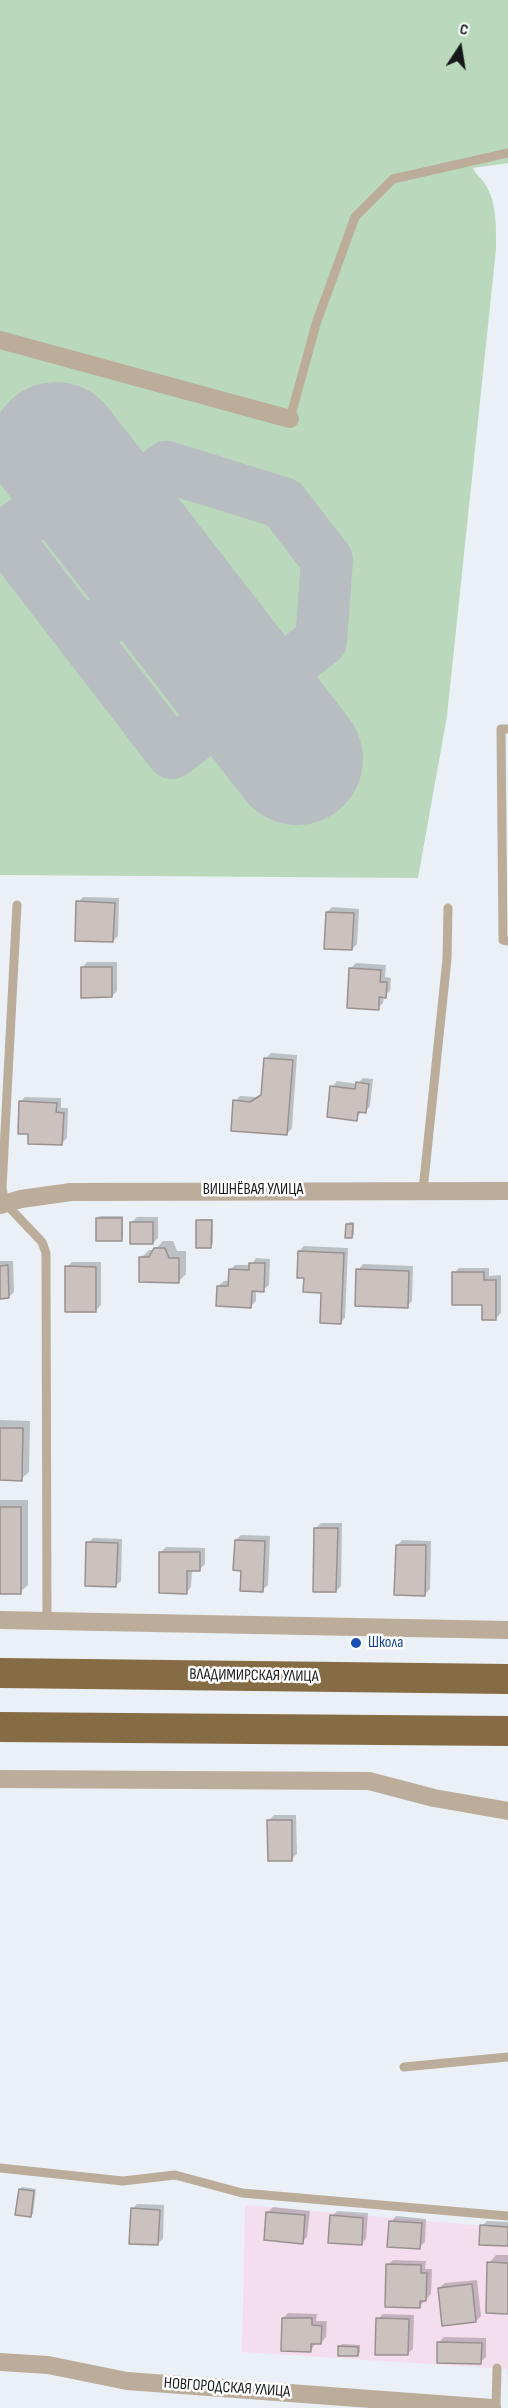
<!DOCTYPE html>
<meta charset="utf-8">
<style>
body{margin:0}
#map{position:relative;width:508px;height:2408px;overflow:hidden;background:#eaf0f6;font-family:"Sofia Sans Condensed",sans-serif}
canvas{display:block}
.north{position:absolute;left:430px;top:18px;width:60px;height:60px;-webkit-text-stroke:4px #fff;paint-order:stroke;rotate:12deg;font-size:16px;font-weight:700;line-height:24px;text-align:center;color:#16181b}
.north::after{content:'';display:block;margin:auto;width:21px;height:27px;background:#16181b;clip-path:polygon(50% 0,100% 100%,50% 72%,0 100%)}
</style>
<div id="map">
<canvas width="508" height="2408"></canvas>
<div class="north">С</div>
</div>
<script>
const c = document.querySelector('canvas').getContext('2d');
c.lineJoin = 'round';
function fillPath(path, color) {
  c.fillStyle = color;
  c.fill(path, 'evenodd');
}
function trace(path, color, width, dash) {
  c.strokeStyle = color;
  c.lineWidth = width;
  c.lineCap = dash ? 'butt' : 'round';
  c.setLineDash(dash || []);
  c.stroke(path);
}
function write(font, color, halo, rows, align = 'center') {
  c.font = font + ' "Sofia Sans Condensed",sans-serif';
  c.lineWidth = 5;
  c.setLineDash([]);
  c.textBaseline = 'middle';
  c.strokeStyle = halo;
  c.fillStyle = color;
  for (const [text, x, y, turn = 0] of rows) {
    c.save();
    c.translate(x, y);
    c.rotate((+turn || 0) * Math.PI / 180);
    c.textAlign = isNaN(turn) ? turn : align;
    if (halo) c.strokeText(text, 0, 0);
    c.fillText(text, 0, 0);
    c.restore();
  }
}
const industrial = new Path2D(`
 M245,2205L508,2228V2387L507,2369L242,2352Z`);
const green = new Path2D(`
 M0,0H508V163L473,168C476,175 483,179 487,187C497,206 496,227 496,249L447,716L418,878L0,875Z`);
const shadow = new Path2D(`
 M83,897L119,898L118,936L113,941L78,902Z
 M332,907L359,909L357,944L352,949L327,912Z
 M87,962H117V991L112,996L82,968Z
 M356,963L386,965L385,977L391,978L390,991L384,996L383,1003L378,1008L351,968Z
 M271,1053L297,1055L292,1128L287,1134L235,1101L240,1096L256,1097L263,1093L266,1058Z
 M363,1078L373,1079L370,1106L365,1112L362,1111L356,1119L332,1087L337,1081L357,1084Z
 M25,1097L61,1098V1108H68L67,1138L62,1143L30,1133L20,1102Z
 M100,1216H123V1237L121,1239L97,1218Z
 M137,1217H158V1238L153,1243L132,1222Z
 M200,1219H213V1244L211,1246L197,1221Z
 M350,1222H354V1235L352,1237L347,1224Z
 M163,1241H173L177,1251H186V1274L178,1282L141,1258L149,1250H155Z
 M304,1246L348,1248L345,1318L340,1323L323,1292L305,1276L299,1251Z
 M256,1258L270,1259L269,1285L263,1290H256V1301L251,1306L218,1286L224,1281H230V1270L235,1265H251Z
 M0,1261H13L14,1292L9,1297H0Z
 M72,1262H101V1305L96,1310L67,1267Z
 M363,1264L413,1266L412,1301L407,1306L358,1270Z
 M459,1268H489V1276L501,1275V1313L496,1318L454,1273Z
 M0,1420L30,1421L29,1472L21,1479H0Z
 M0,1500H28V1585L20,1592H0Z
 M321,1523H342L341,1586L336,1591L316,1528Z
 M241,1535L270,1536L268,1585L262,1590L243,1569L236,1540Z
 M93,1538L122,1539L121,1581L115,1586L88,1543Z
 M402,1540L431,1541L430,1589L425,1594L397,1546Z
 M166,1547L205,1548V1564L199,1570H192L191,1587L186,1593L161,1552Z
 M274,1815H296L297,1854L291,1859L269,1820Z
 M22,2187L36,2189L33,2214L30,2216L20,2189Z
 M137,2204L164,2205L163,2239L157,2244L132,2209Z
 M273,2207L310,2211L307,2237L302,2242L268,2212Z
 M337,2211L368,2213L366,2239L361,2244L332,2216Z
 M396,2216L426,2219L425,2242L419,2247L391,2222Z
 M487,2221L508,2222V2245L482,2226Z
 M496,2255H508V2312L489,2263Z
 M393,2260L426,2261L425,2269H432L431,2294L419,2307L388,2265Z
 M477,2280L481,2316L476,2321L439,2288L445,2283Z
 M288,2313L317,2314L316,2321H327L326,2337L321,2343H316L311,2350L283,2318Z
 M383,2314L414,2315L413,2349L407,2354L378,2319Z
 M444,2337L486,2338V2357L480,2362L439,2342Z
 M342,2344L360,2345V2352L358,2355L339,2347Z`);
const taxiway = new Path2D(`
 M81,479L5,536L172,753L321,641L327,560L283,503L167,467L107,512
 M82,637L159,581`);
const runway = new Path2D(`
 M56,448L297,759`);
const building = new Path2D(`
 M76,901L115,903L113,942L75,941Z
 M326,912L354,913L352,950L324,949Z
 M81,967H112V997L81,998Z
 M349,968L381,970L380,982H387L386,998L379,997V1010L347,1008Z
 M264,1058L293,1060L287,1135L231,1131L233,1100L250,1102L261,1095Z
 M356,1082L369,1084L366,1113L358,1112L357,1121L327,1117L330,1086L355,1089Z
 M19,1101L57,1103L56,1112L64,1113L62,1145L28,1144V1134H18Z
 M96,1218H122V1241H96Z
 M196,1220H212L211,1248H196Z
 M130,1222H153V1244H130Z
 M346,1224H353L352,1238H345Z
 M154,1248H165L169,1258H179V1283L139,1282V1257H149Z
 M298,1251L344,1253L341,1324L320,1323L321,1293L303,1292L304,1278H297Z
 M249,1263H265L264,1292L252,1291L251,1308L216,1306L217,1286H228L229,1269L249,1270Z
 M8,1265L9,1298L0,1299V1266Z
 M65,1266L96,1267V1312H65Z
 M356,1269L409,1271L408,1308L355,1306Z
 M452,1272H484V1280H496V1320H482V1305H452Z
 M0,1428H23L22,1481L0,1480Z
 M0,1507H21V1594H0Z
 M314,1528H338L336,1592H313Z
 M235,1540L265,1541L263,1592L240,1591L241,1571L233,1570Z
 M86,1542L118,1543L116,1587L85,1586Z
 M396,1545H426L425,1596L394,1595Z
 M159,1552H200V1571H187V1594L159,1593Z
 M267,1820H292V1861H268Z
 M19,2189L34,2191L31,2217L15,2215Z
 M131,2208L160,2210L158,2245L129,2244Z
 M266,2212L305,2215L303,2244L264,2240Z
 M330,2215L363,2218L362,2245L328,2243Z
 M389,2221L422,2223L420,2249L387,2247Z
 M480,2225L508,2227V2246L479,2245Z
 M487,2262L508,2263V2314L486,2313Z
 M386,2264L421,2265V2273H427L426,2301H420V2308L385,2307Z
 M472,2284L476,2322L442,2326L438,2288Z
 M282,2318H312V2325L322,2326L321,2344H311V2352L281,2351Z
 M376,2318L409,2319L408,2355H375Z
 M437,2342L482,2343L481,2364L437,2363Z
 M338,2346L358,2347V2356H338Z`);
const service = new Path2D(`
 M290,419L316,324L355,217L393,179L508,153
 M508,729H501L503,940L508,941
 M17,905L2,1188L5,1203L42,1242L46,1253L47,1621
 M423,1190L447,959L448,908
 M404,2067L508,2057
 M0,2168L123,2181L175,2175L242,2193L508,2216
 M496,2408L497,2368`);
const minor = new Path2D(`
 M0,340L290,419
 M0,1205L21,1199L71,1192L508,1191
 M0,1620L508,1630
 M0,1779L369,1781L434,1798L508,1811
 M0,2362L48,2365L127,2381L492,2408`);
const trunk = new Path2D(`
 M0,1673L508,1679
 M0,1727L508,1731`);
const markers = [
 [356,1643,6,"#1a4fb4"]
];
const streetNames = [
 ["ВИШНЁВАЯ УЛИЦА",253,1190],
 ["ВЛАДИМИРСКАЯ УЛИЦА",254,1676,1],
 ["НОВГОРОДСКАЯ УЛИЦА",227,2388,4]
];
const transitNames = [
 ["Школа",368,1643]
];
fillPath(industrial, '#f4deed');
fillPath(green, '#bad9bc');
fillPath(shadow, '#0003');
trace(taxiway, '#b8bdc2', 52);
trace(runway, '#b8bdc2', 132);
fillPath(building, '#cbc2c0');
trace(building, '#99918f', 1.5);
trace(service, '#bbad9a', 9);
trace(minor, '#bbad9a', 18);
trace(trunk, '#866c44', 30);
for (const [x, y, r, color] of markers) {
  const dot = new Path2D();
  dot.arc(x, y, r, 0, 2 * Math.PI);
  c.fillStyle = color;
  c.fill(dot);
  trace(dot, '#fff', 2);
}
write('16px', '#16181b', '#fff', streetNames);
write('16px', '#164399', '#fff', transitNames, 'left');
</script>
